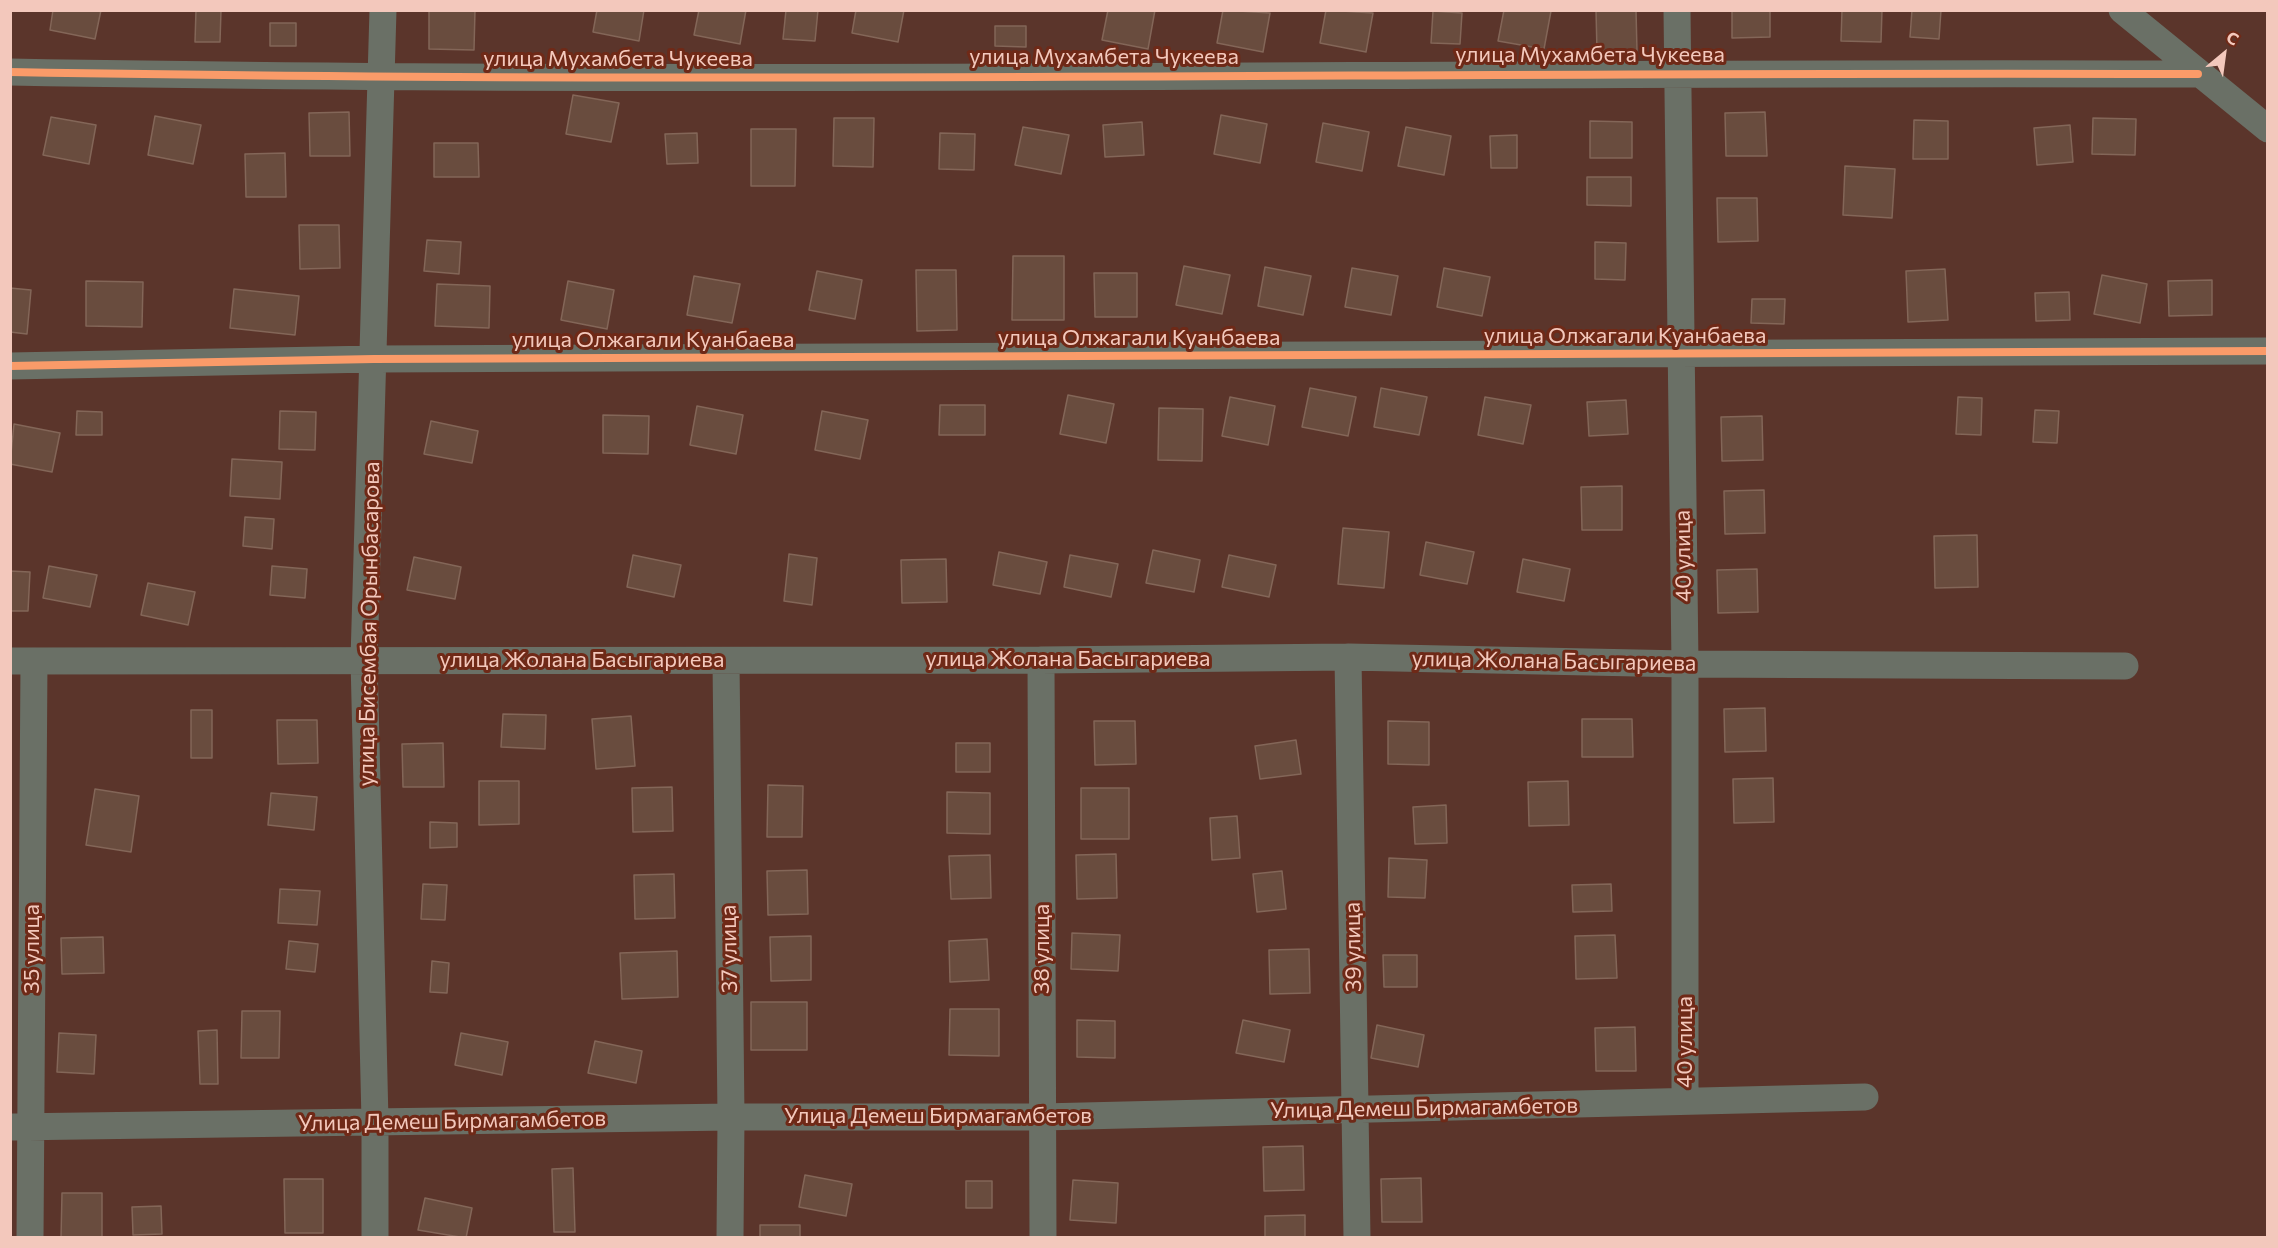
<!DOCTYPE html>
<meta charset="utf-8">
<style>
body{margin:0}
#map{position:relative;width:2278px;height:1248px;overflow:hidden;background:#5b352b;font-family:Commissioner,sans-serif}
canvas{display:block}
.frame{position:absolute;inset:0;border:12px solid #f3c8bc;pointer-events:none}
.north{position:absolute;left:2194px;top:24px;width:60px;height:60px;-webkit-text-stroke:4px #6f2917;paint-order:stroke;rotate:29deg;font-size:16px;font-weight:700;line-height:24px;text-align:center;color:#f3c8bc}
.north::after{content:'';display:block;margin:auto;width:21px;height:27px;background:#f3c8bc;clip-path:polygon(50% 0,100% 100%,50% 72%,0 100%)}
</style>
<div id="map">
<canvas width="2278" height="1248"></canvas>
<div class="frame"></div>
<div class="north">С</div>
</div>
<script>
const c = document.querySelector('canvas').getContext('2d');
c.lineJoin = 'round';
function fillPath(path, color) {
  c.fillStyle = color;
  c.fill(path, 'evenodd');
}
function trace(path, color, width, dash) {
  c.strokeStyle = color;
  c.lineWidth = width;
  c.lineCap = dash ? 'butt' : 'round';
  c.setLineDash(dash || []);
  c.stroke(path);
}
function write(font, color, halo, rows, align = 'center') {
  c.font = font + ' Commissioner,sans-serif';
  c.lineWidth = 6;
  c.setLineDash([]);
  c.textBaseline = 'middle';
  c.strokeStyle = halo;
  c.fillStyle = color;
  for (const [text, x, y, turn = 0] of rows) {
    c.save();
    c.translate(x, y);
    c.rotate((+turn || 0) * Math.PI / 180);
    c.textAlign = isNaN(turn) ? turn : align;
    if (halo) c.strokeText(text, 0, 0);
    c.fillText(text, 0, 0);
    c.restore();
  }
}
const building = new Path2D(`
 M53,10H101L95,39L50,30Z
 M196,10H221L220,42H195Z
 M429,10H475L474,50L429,49Z
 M597,10H644L639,41L593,32Z
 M699,10H746L740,44L694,35Z
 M786,10H818L815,41L783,39Z
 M856,10H904L898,42L852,33Z
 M1108,10H1155L1148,49L1102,40Z
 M1223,10L1270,13L1263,52L1217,43Z
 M1326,10L1373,13L1366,52L1320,43Z
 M1504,10L1551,11L1544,49L1498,41Z
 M1596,10H1636L1637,51L1597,52Z
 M1732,10H1770V37L1732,38Z
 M1842,10H1882L1881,42L1841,41Z
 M1912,10H1941L1939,39L1910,37Z
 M1433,11L1462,13L1460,44L1431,43Z
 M270,23H296V46H270Z
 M995,26H1026V47L995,46Z
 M573,95L619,103L611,142L566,134Z
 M349,112L350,156H310L309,113Z
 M1765,112L1767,156H1726L1725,113Z
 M1221,115L1267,124L1260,163L1214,154Z
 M155,116L201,125L193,164L148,155Z
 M51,117L96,125L89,164L43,155Z
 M834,118H874L873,167L833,166Z
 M2093,118L2136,119L2135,155L2092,154Z
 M1914,120L1948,121V159H1913Z
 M1590,121L1632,122V158H1590Z
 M1142,122L1144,155L1105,157L1103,125Z
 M1323,123L1369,132L1362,171L1316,162Z
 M2070,125L2073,162L2037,165L2034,128Z
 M1023,127L1069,135L1061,174L1015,165Z
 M1406,127L1451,136L1444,175L1398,166Z
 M751,129H796L795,186H751Z
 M697,133L698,163L667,164L665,134Z
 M940,133L975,134L974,170L939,169Z
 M1517,135V168H1491L1490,136Z
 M434,143H478L479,177H434Z
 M285,153L286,197H246L245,154Z
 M1845,166L1895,169L1892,218L1843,215Z
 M1587,177H1631V206L1587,205Z
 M1717,198H1757L1758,241L1718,242Z
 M299,225H339L340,268L300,269Z
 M427,240L461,242L459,274L424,271Z
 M1595,242L1626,243L1625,280L1595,279Z
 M1013,256H1064V320H1012Z
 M1184,266L1230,275L1222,314L1176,305Z
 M1265,267L1311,276L1303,315L1258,306Z
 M1352,268L1398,276L1391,315L1345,307Z
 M1444,268L1490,277L1482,316L1437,307Z
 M1945,269L1948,320L1908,322L1906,271Z
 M916,270H956L957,330L917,331Z
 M817,271L862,280L855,319L809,310Z
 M1094,273H1137V317H1095Z
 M2102,275L2147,284L2140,323L2094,314Z
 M694,276L740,284L732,323L687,315Z
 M2212,280V315L2169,316L2168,281Z
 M86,281L143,282L142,327L86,326Z
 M568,281L614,290L607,329L561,320Z
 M437,284L490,286L489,328L435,326Z
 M10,288L31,290L27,334L10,332Z
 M234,289L299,296L295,335L230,328Z
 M2069,292L2070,320L2036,321L2035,293Z
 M1752,299H1785L1784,324L1751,323Z
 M1310,388L1356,397L1348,436L1302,427Z
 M1381,388L1427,397L1419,435L1374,427Z
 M1068,395L1114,404L1106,443L1060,434Z
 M1230,397L1275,406L1268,445L1222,436Z
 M1485,397L1531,405L1523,444L1478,435Z
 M1958,397L1982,398L1981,435L1956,434Z
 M1626,400L1628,434L1589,436L1587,402Z
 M940,405H985V435H939Z
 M697,406L743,415L736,454L690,445Z
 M1159,408L1203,409L1202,461L1158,460Z
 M2035,410L2059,411L2057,443L2033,442Z
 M77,411L102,412V435H76Z
 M280,411L316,412L315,450L279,449Z
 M822,411L868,420L860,459L815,450Z
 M603,415L649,416L648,454L603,453Z
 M1762,416L1763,460L1722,461L1721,417Z
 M431,421L478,431L472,463L424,454Z
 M14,424L60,433L52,472L10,464Z
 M232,459L282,462L280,499L230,496Z
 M1622,486V530H1582L1581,487Z
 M1764,490L1765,533L1725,534L1724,491Z
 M245,517L274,519L272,549L243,546Z
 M1343,528L1389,532L1384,588L1338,584Z
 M1977,535L1978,587L1935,588L1934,536Z
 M1426,542L1474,552L1467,584L1420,575Z
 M1153,550L1200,560L1194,592L1146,583Z
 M999,552L1047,562L1040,594L993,585Z
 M789,554L817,558L812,605L784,601Z
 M633,555L681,565L674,597L627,587Z
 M1070,555L1118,564L1111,597L1064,587Z
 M1229,555L1276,565L1269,597L1222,587Z
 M414,557L461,567L455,599L407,590Z
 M946,559L947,602L902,603L901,560Z
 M1523,559L1570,569L1564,601L1517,592Z
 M49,566L97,575L90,607L43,598Z
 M272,566L307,569L305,598L270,595Z
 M1757,569L1758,612L1718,613L1717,570Z
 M10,571L30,572L28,611H10Z
 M148,583L195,592L188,625L141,615Z
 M1765,708L1766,751L1725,752L1724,709Z
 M191,710H212V758H191Z
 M503,714L546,715L545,749L501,747Z
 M631,716L635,766L596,769L592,719Z
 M1582,719H1632L1633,757H1582Z
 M277,720H317L318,763L278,764Z
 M1094,721H1135L1136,764L1095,765Z
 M1388,721L1429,722V765L1388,764Z
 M1296,740L1301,774L1260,779L1255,746Z
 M443,743L444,787H403L402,744Z
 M956,743H990V772H956Z
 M1773,778L1774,822L1734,823L1733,779Z
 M479,781H519V824L479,825Z
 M1568,781L1569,825L1529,826L1528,782Z
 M768,785L803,786L802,837H767Z
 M672,787L673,831L633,832L632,788Z
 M1081,788H1129V839H1081Z
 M95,789L139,796L131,852L86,845Z
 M947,792L990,793V834L947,833Z
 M271,793L317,797L314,830L268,825Z
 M1446,805L1447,843L1415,844L1413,807Z
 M1237,816L1240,858L1212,860L1210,818Z
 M430,822L457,823V847L430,848Z
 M1116,854L1117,898L1077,899L1076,855Z
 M990,855L991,898L951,899L949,856Z
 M1389,858L1427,860L1425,898L1388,897Z
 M807,870L808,914L768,915L767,871Z
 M1282,871L1286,909L1257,912L1253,874Z
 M674,874L675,918L635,919L634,875Z
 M423,884L447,885L445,920L421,919Z
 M1611,884L1612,911L1573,912L1572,885Z
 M280,889L320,891L317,925L278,923Z
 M1072,933L1120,935L1118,971L1071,969Z
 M1615,935L1617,978L1576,979L1575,936Z
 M811,936V980L771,981L770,937Z
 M103,937L104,973L62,974L61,938Z
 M987,939L989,980L950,982L949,941Z
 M289,941L318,944L315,972L286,969Z
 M1309,949L1310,993L1270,994L1269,950Z
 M677,951L678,997L622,999L620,953Z
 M1383,955H1417V987H1384Z
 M432,961L449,963L447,993L430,992Z
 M751,1002H807V1050H751Z
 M950,1009H999V1056L949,1055Z
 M242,1011H280L279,1058H241Z
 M1077,1020L1115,1021V1058L1077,1057Z
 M1243,1020L1290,1030L1284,1062L1236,1053Z
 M1377,1025L1424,1035L1418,1067L1371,1058Z
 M1635,1027L1636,1071H1596L1595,1028Z
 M217,1030L218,1084H200L198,1031Z
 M59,1033L96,1035L94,1074L57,1072Z
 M461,1033L508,1042L502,1075L455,1065Z
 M595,1041L642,1051L636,1083L588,1073Z
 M1303,1146L1304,1190L1264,1191L1263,1147Z
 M573,1168L575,1232H554L552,1169Z
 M805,1175L852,1184L846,1216L799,1207Z
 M1421,1178L1422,1222H1382L1381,1179Z
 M284,1179H323V1233H285Z
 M1073,1180L1118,1183L1116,1223L1070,1220Z
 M966,1181H992V1208H966Z
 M62,1193H102V1238H61Z
 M425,1198L472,1208L466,1238L418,1230Z
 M161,1206L162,1234L133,1235L132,1207Z
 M1305,1215V1238H1265V1216Z
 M760,1225H800V1238H760Z`);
const minor = new Path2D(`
 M1677,10L1685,664V1101
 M2122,10L2268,129
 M10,72C740,85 1469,71 2198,74
 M10,366L374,359L2268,351
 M1348,657L1357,1238
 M1041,660L1043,1238
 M10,661L1041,660L1348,657L1685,664L2125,666
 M726,661L731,1117L730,1238
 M10,1127L731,1117H1042L1865,1097
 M30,1238L34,661
 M375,1238V1121L364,659L383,10`);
const cycleway = new Path2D(`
 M10,72C740,85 1469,71 2198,74
 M10,366L374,359L2268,351`);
const streetNames = [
 ["улица Мухамбета Чукеева",1590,55],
 ["улица Мухамбета Чукеева",1104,57],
 ["улица Мухамбета Чукеева",618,59],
 ["улица Олжагали Куанбаева",1625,336],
 ["улица Олжагали Куанбаева",1139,338],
 ["улица Олжагали Куанбаева",653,340],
 ["40 улица",1683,556,-91],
 ["улица Бисембая Орынбасарова",369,624,-89],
 ["улица Жолана Басыгариева",1068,659],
 ["улица Жолана Басыгариева",582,660],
 ["улица Жолана Басыгариева",1554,661,1],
 ["39 улица",1353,947,-91],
 ["35 улица",32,949,-90],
 ["37 улица",729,949,-91],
 ["38 улица",1042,949,-90],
 ["40 улица",1685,1042,-90],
 ["Улица Демеш Бирмагамбетов",1424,1108,-1],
 ["Улица Демеш Бирмагамбетов",938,1116],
 ["Улица Демеш Бирмагамбетов",452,1121,-1]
];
fillPath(building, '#694c3e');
trace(building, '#836658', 1.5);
trace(minor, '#6a7066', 27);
trace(cycleway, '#fa9b69', 8);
write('22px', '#f3c8bc', '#6f2917', streetNames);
</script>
